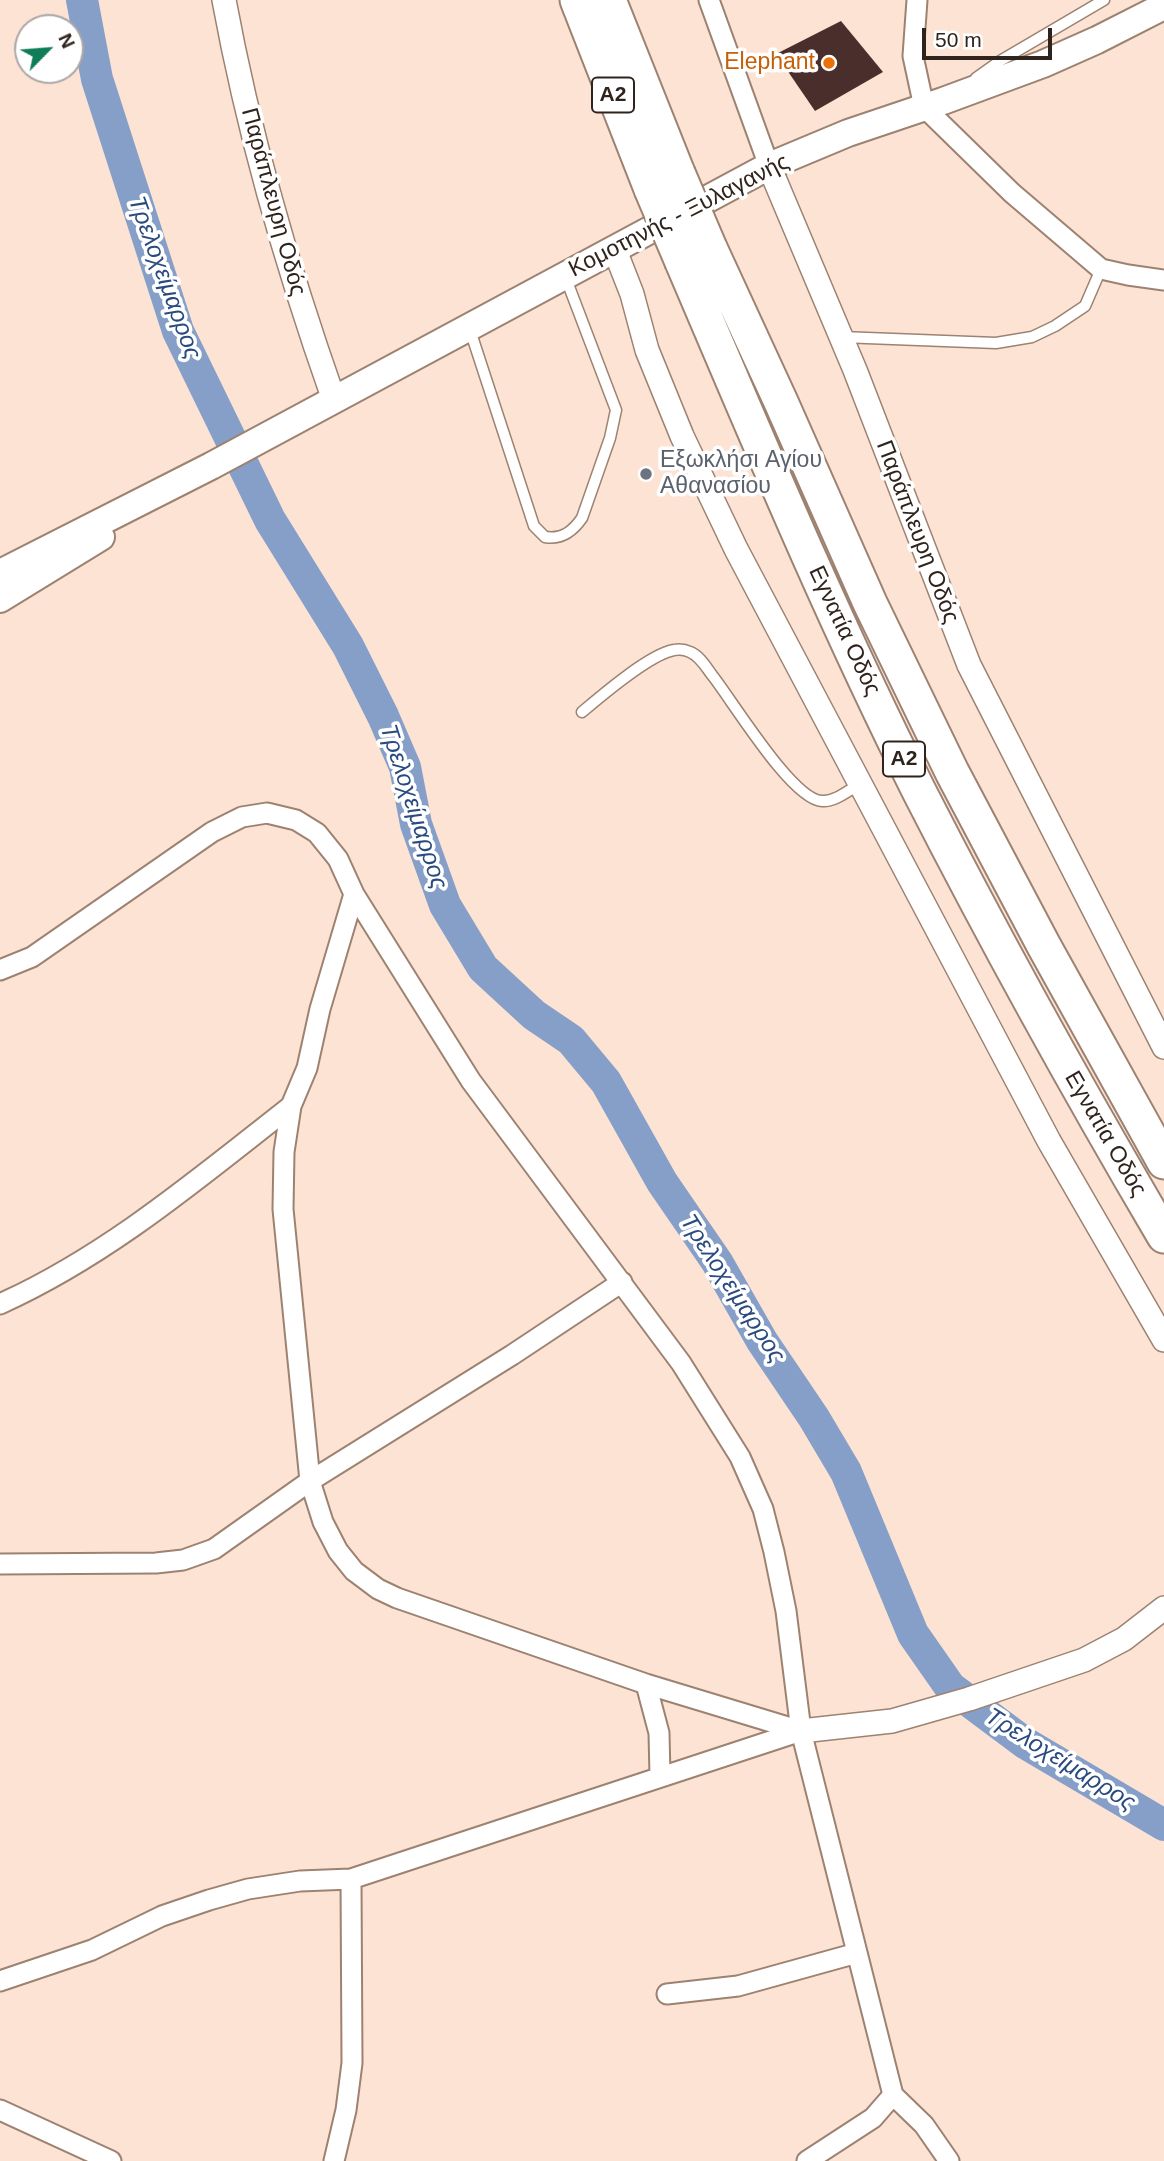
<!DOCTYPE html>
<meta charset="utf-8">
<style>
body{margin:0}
#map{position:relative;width:1164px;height:2161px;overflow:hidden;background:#fce3d4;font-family:Arial,sans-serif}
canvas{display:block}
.north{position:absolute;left:14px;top:14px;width:70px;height:70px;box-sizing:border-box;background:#fff;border:2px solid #aca7a5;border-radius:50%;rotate:65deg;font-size:19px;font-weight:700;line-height:28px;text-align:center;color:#2f241d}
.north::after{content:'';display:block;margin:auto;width:24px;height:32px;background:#107d59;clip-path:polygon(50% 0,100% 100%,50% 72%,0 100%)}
.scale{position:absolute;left:922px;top:28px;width:130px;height:32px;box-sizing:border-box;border:4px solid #2f241d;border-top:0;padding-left:9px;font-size:21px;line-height:24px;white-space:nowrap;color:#2f241d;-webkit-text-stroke:5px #fff;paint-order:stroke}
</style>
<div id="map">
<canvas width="1164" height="2161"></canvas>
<div class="north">N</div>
<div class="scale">50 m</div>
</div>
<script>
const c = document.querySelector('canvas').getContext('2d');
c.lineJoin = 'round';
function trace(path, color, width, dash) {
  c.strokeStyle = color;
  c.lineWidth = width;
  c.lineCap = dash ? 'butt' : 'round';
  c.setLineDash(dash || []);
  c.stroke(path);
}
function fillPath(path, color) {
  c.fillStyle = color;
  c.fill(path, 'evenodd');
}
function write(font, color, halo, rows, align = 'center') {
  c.font = font + ' Arial,sans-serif';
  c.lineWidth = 7;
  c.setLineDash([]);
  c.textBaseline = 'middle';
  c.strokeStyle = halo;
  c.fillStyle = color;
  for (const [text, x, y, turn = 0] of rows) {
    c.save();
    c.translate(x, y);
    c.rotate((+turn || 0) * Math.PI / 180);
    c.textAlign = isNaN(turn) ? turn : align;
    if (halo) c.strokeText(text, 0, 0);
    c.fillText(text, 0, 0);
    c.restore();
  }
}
const river = new Path2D(`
 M82,0L97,79L178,331L270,520L348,646L383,716L405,767L416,824L445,905L483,968L534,1015L571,1040L606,1082L662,1182L717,1262L762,1341L814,1418L846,1472L913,1634L950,1687L1025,1743L1164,1825`);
const building = new Path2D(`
 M841,21L883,72L815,111L776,54Z`);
const service = new Path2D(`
 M976,78L1000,61L1104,0
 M470,330L534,526L545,537C562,540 573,531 582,518L610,438L616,410L565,276
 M841,337L996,343L1032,337L1055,326L1085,306L1101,269
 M582,712C602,695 650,654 674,650C679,649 686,650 690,652C700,656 706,667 712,675C732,700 792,800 822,801C835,802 849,790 860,784`);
const minor = new Path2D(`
 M709,0L769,166
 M917,0L913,56L924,107L1012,193L1101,269L1128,275L1164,280
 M354,894L320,1009L307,1068L291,1106L284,1152L283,1209L310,1481L323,1522L338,1551L354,1571L378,1589L397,1598L646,1684L801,1731
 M0,970L32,957L212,832L242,817L267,813L296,820L317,833L338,859L354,894L471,1081L681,1363L740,1457L763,1509L774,1552L786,1611L801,1731L893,2095L924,2125L949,2161
 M0,1304C107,1256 199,1178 291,1106
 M0,1564L156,1563L183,1560L214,1549L310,1481L512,1355L622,1282
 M646,1684L659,1733L660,1776
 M0,1981L92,1950L162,1916L209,1900L248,1889L300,1881L351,1879L801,1731
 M667,1994L738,1986L857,1953
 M0,2110L111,2161
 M334,2161L346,2110L352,2063L351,1879
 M807,2161L873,2118L893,2095`);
const tertiary = new Path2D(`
 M224,0C249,136 288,270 334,400
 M769,166L855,370L969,665L1164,1047
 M614,248L632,294L647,350L682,436L736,549L1049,1141L1164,1340
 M801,1731L892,1721L969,1699L1084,1660L1124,1639L1164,1608`);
const secondary = new Path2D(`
 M0,573L211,466L769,166L848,133L943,101L1043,64L1097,40L1164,6
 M0,599L101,537`);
const motorway = new Path2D(`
 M577,0L651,189
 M609,0L678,173
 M710,248L781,402L870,603L952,772L1044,946L1164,1162
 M682,262C758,440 832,618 919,791C996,942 1078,1090 1164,1236`);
const motorwayBridge = new Path2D(`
 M678,173L710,248
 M651,189L682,262`);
const markers = [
 [829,63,7,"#e8710a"],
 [646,474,7,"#6b7280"]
];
const shields = [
 [613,95,42],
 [904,759,42]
];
const shieldNames = [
 ["Α2",613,95],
 ["Α2",904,759]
];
const foodNames = [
 ["Elephant",815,63]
];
const streetNames = [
 ["Παράπλευρη Οδός",273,202,75],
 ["Κομοτηνής - Ξυλαγανής",679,216,-27],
 ["Παράπλευρη Οδός",917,532,69],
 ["Εγνατία Οδός",844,631,65],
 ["Εγνατία Οδός",1105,1134,60]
];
const worshipNames = [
 ["Εξωκλήσι Αγίου",660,461],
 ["Αθανασίου",660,487]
];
const waterNames = [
 ["Τρελοχείμαρρος",164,278,70],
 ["Τρελοχείμαρρος",413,807,72],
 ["Τρελοχείμαρρος",732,1289,57],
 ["Τρελοχείμαρρος",1060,1760,32]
];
trace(river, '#859fc8', 32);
fillPath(building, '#4a2e2b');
trace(service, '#9d8271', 13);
trace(minor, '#9d8271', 23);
trace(tertiary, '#9d8271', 26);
trace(secondary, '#9d8271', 30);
trace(motorway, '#9d8271', 37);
trace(service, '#fff', 10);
trace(minor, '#fff', 19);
trace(tertiary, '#fff', 23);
trace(secondary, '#fff', 26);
trace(motorway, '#fff', 33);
trace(motorwayBridge, '#9d8271', 37, []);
trace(motorwayBridge, '#fff', 33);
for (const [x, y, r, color] of markers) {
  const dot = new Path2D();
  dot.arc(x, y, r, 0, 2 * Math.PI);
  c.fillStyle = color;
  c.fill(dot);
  trace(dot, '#fff', 2.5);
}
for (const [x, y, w] of shields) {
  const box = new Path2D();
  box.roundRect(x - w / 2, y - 17.5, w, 35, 5);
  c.fillStyle = '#fff';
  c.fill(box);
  trace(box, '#2f241d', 2);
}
write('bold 21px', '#2f241d', null, shieldNames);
write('23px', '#c56008', '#fff', foodNames, 'right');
write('23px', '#2f241d', '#fff', streetNames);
write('23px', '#5b616d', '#fff', worshipNames, 'left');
write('italic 24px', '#2a4b80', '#fff', waterNames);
</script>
